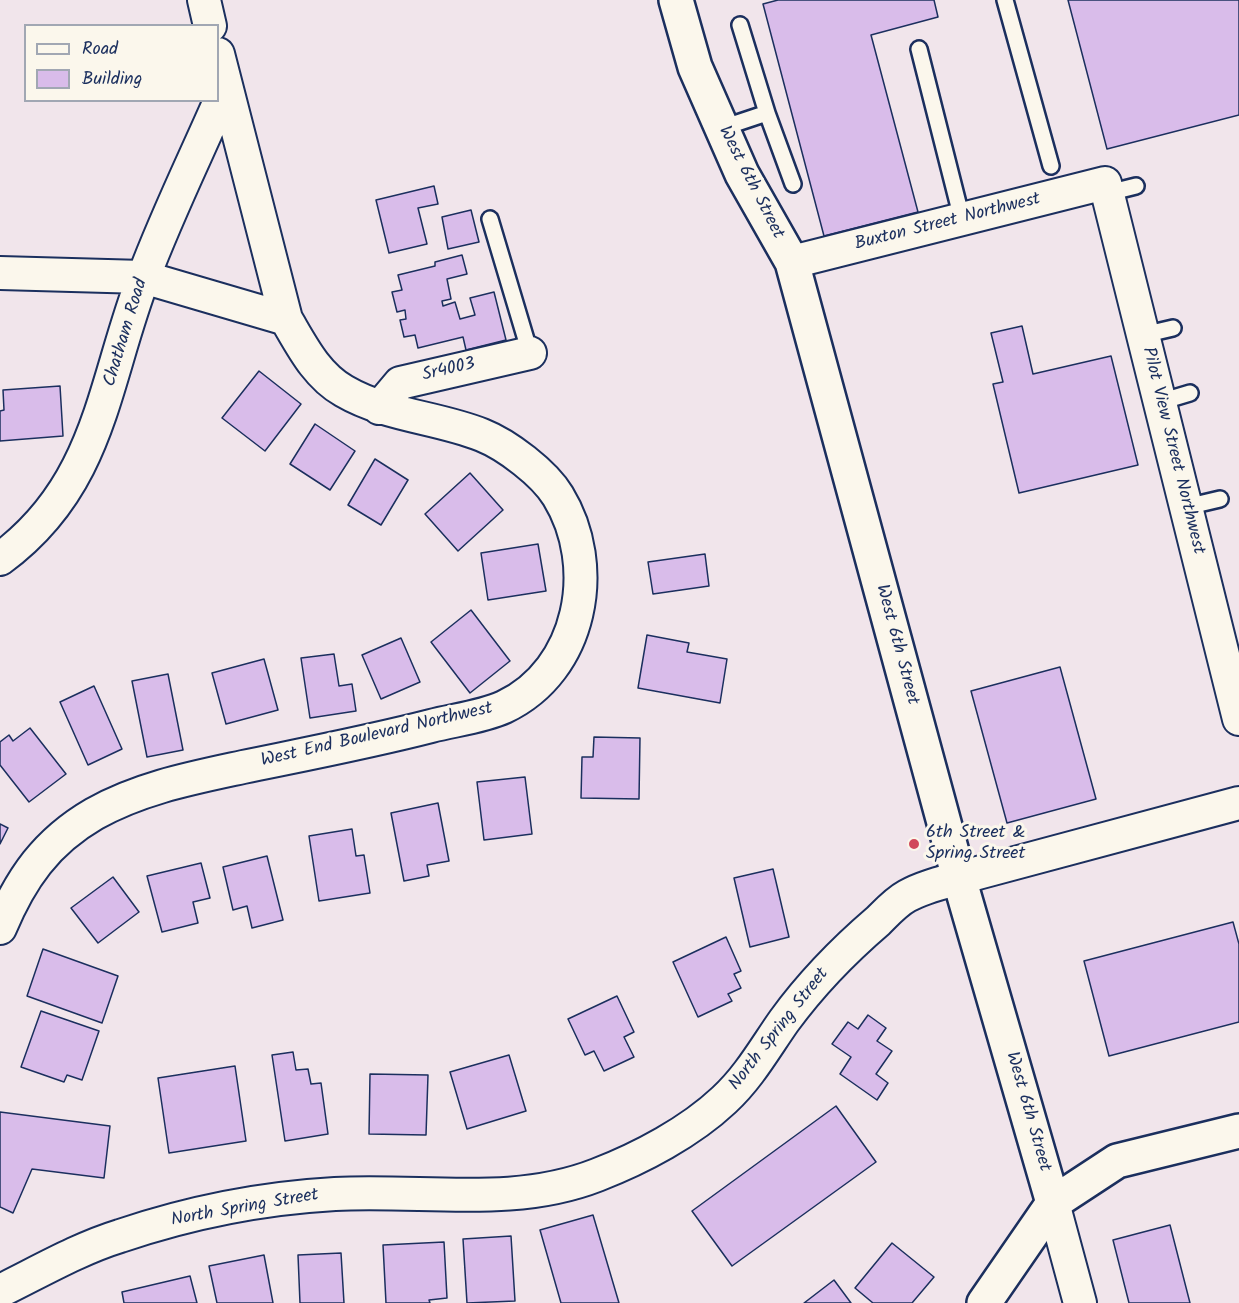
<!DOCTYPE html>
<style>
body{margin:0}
#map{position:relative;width:1239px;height:1303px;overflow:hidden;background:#f1e5eb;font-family:Kalam,sans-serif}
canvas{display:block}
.legend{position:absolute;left:24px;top:24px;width:195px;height:78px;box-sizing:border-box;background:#fbf7ec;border:2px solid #a1a7b3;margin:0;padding:8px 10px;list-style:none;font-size:18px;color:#1b2f5e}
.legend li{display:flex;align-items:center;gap:12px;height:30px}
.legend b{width:30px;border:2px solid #a1a7b3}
</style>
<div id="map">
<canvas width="1239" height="1303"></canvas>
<ul class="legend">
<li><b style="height:8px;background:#fbf7ec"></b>Road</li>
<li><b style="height:16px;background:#d9bcea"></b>Building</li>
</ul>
</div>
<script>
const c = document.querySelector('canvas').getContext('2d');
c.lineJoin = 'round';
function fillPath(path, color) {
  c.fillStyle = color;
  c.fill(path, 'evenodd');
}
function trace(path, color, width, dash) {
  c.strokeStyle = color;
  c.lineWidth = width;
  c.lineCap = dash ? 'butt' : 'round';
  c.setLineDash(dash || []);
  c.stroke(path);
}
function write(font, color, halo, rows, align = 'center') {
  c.font = font + ' Kalam,sans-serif';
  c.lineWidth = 6;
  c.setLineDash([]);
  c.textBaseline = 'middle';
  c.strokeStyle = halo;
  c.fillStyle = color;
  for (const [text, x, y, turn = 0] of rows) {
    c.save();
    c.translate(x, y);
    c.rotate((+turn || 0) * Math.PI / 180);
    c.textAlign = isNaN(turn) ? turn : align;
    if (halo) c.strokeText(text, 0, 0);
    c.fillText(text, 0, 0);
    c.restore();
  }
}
const building = new Path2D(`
 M778,0H934L938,17L871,35L918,212L824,236L763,4Z
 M1068,0H1239V115L1107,149Z
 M434,186L438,204L418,208L427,244L389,253L376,200Z
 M471,210L479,242L448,249L442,217Z
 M462,255L467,274L447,279L451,299L442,301L443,306L455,302L460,319L475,315L470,298L494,292L506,340L466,350L463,337L418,348L415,335L404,337L400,320L406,319L405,310L397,312L392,292L402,290L398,275L435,266V262Z
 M1022,326L1033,374L1111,356L1138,465L1019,493L993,384L1003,382L991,333Z
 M259,371L301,404L265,451L222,418Z
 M60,386L63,436L0,441V411L4,410L3,390Z
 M315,424L355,451L330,490L290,464Z
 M375,459L408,480L381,525L348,505Z
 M470,473L503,510L458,551L425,514Z
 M538,544L546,591L488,600L481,553Z
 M705,554L709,586L653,594L648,562Z
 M471,610L510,661L470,693L431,642Z
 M647,635L689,643L687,652L727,659L720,703L638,688Z
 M401,638L420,682L381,699L362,655Z
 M334,654L339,686L352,684L356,711L310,718L301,658Z
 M264,659L278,710L226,724L212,673Z
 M1060,667L1096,799L1007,823L971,691Z
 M168,674L183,750L147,757L132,681Z
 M94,686L122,749L88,765L60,702Z
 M30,728L66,774L29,802L0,765V742L9,735L13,741Z
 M594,737L640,738L639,799L581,798L582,757H593Z
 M525,777L532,834L484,840L477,782Z
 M438,803L449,861L427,865L429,876L404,881L391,813Z
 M0,824L8,828L0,844Z
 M352,829L356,856L364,855L370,893L319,901L309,836Z
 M267,856L283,920L252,928L247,906L233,910L223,867Z
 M201,863L210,898L193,902L198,923L162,932L147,876Z
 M773,869L789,937L750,947L734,878Z
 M113,877L139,912L98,943L71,908Z
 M1233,922L1239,944V1022L1109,1056L1084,961Z
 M726,937L741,971L734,974L741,988L728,994L732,1001L698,1017L673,962Z
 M43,949L118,976L102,1023L27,996Z
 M617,996L634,1032L624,1037L634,1057L604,1071L594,1051L585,1055L568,1019Z
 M41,1011L99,1031L82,1080L67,1075L64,1082L21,1067Z
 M868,1015L886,1028L877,1041L892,1051L876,1074L888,1083L877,1100L840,1074L851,1057L832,1044L848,1022L858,1029Z
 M293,1052L296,1070L308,1069L311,1084L321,1083L328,1134L285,1141L272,1055Z
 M509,1055L526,1111L467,1129L450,1072Z
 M235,1066L246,1141L169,1153L158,1078Z
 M370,1074L428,1075L426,1135L369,1134Z
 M836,1106L876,1162L732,1266L692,1211Z
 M0,1112L110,1126L104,1178L32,1169L13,1213L0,1207Z
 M593,1215L619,1303H561L540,1230Z
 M1170,1225L1190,1303H1129L1113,1240Z
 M511,1236L515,1301L467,1303L463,1239Z
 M444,1242L447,1298L429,1300L430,1303H386L383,1245Z
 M892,1243L934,1277L912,1303H873L855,1288Z
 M341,1253L344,1303H300L298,1255Z
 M264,1255L273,1303H217L209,1266Z
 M190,1276L197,1303H124L122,1292Z
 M834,1280L851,1303H804Z`);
const lane = new Path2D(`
 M1005,0L1051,166
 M919,49L962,219
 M767,113L793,184
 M722,128L767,113L740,25
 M1108,193L1136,186
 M490,219L530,353
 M1143,335L1173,328
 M1160,402L1190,393
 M1186,507L1220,499`);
const street = new Path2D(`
 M204,0L210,26
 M792,262L1105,183L1239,719
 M0,273L143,277L286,319
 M379,408L400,383L530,353
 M0,559C101,485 103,382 144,276C168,212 199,150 226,87
 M0,928C21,878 46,842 94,814C140,788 192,778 243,767C306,754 369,742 431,726C454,720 482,717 504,707C582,670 601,566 558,496C544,473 507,445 482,435C437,417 387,416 344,391C316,375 302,346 286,319L218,54
 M1053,1203L1080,1303
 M0,1291C39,1272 78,1249 120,1236C188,1213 264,1198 335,1194C423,1189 513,1208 597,1175C641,1158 690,1132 724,1100C749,1077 765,1048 784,1021C811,984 843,951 878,921C887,912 896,902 907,896C923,887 941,883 959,878L1239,803`);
const secondary = new Path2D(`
 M676,0L695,67L742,174L792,262L959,878L1053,1203
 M984,1303L1053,1203L1117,1161L1239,1131`);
const markers = [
 [914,844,6,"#d1495b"]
];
const streetNames = [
 ["West 6th Street",750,183,63],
 ["Buxton Street Northwest",948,223,-14],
 ["Chatham Road",127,333,-73],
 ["Sr4003",449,371,-13],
 ["Pilot View Street Northwest",1172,451,76],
 ["West 6th Street",896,645,75],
 ["West End Boulevard Northwest",377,736,-13],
 ["North Spring Street",780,1030,-52],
 ["West 6th Street",1027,1112,74],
 ["North Spring Street",245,1209,-10]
];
const poiNames = [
 ["6th Street &",926,834],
 ["Spring Street",926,855]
];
fillPath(building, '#d9bcea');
trace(building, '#1b2f5e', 1.5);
trace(lane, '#1b2f5e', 20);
trace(street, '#1b2f5e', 36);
trace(secondary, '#1b2f5e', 38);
trace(lane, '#fbf7ec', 15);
trace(street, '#fbf7ec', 32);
trace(secondary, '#fbf7ec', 33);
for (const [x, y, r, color] of markers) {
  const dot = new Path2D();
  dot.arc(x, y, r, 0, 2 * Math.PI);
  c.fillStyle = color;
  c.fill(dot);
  trace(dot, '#fbf7ec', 2);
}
write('18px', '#1b2f5e', '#fbf7ec', streetNames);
write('18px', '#1b2f5e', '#fbf7ec', poiNames, 'left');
</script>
